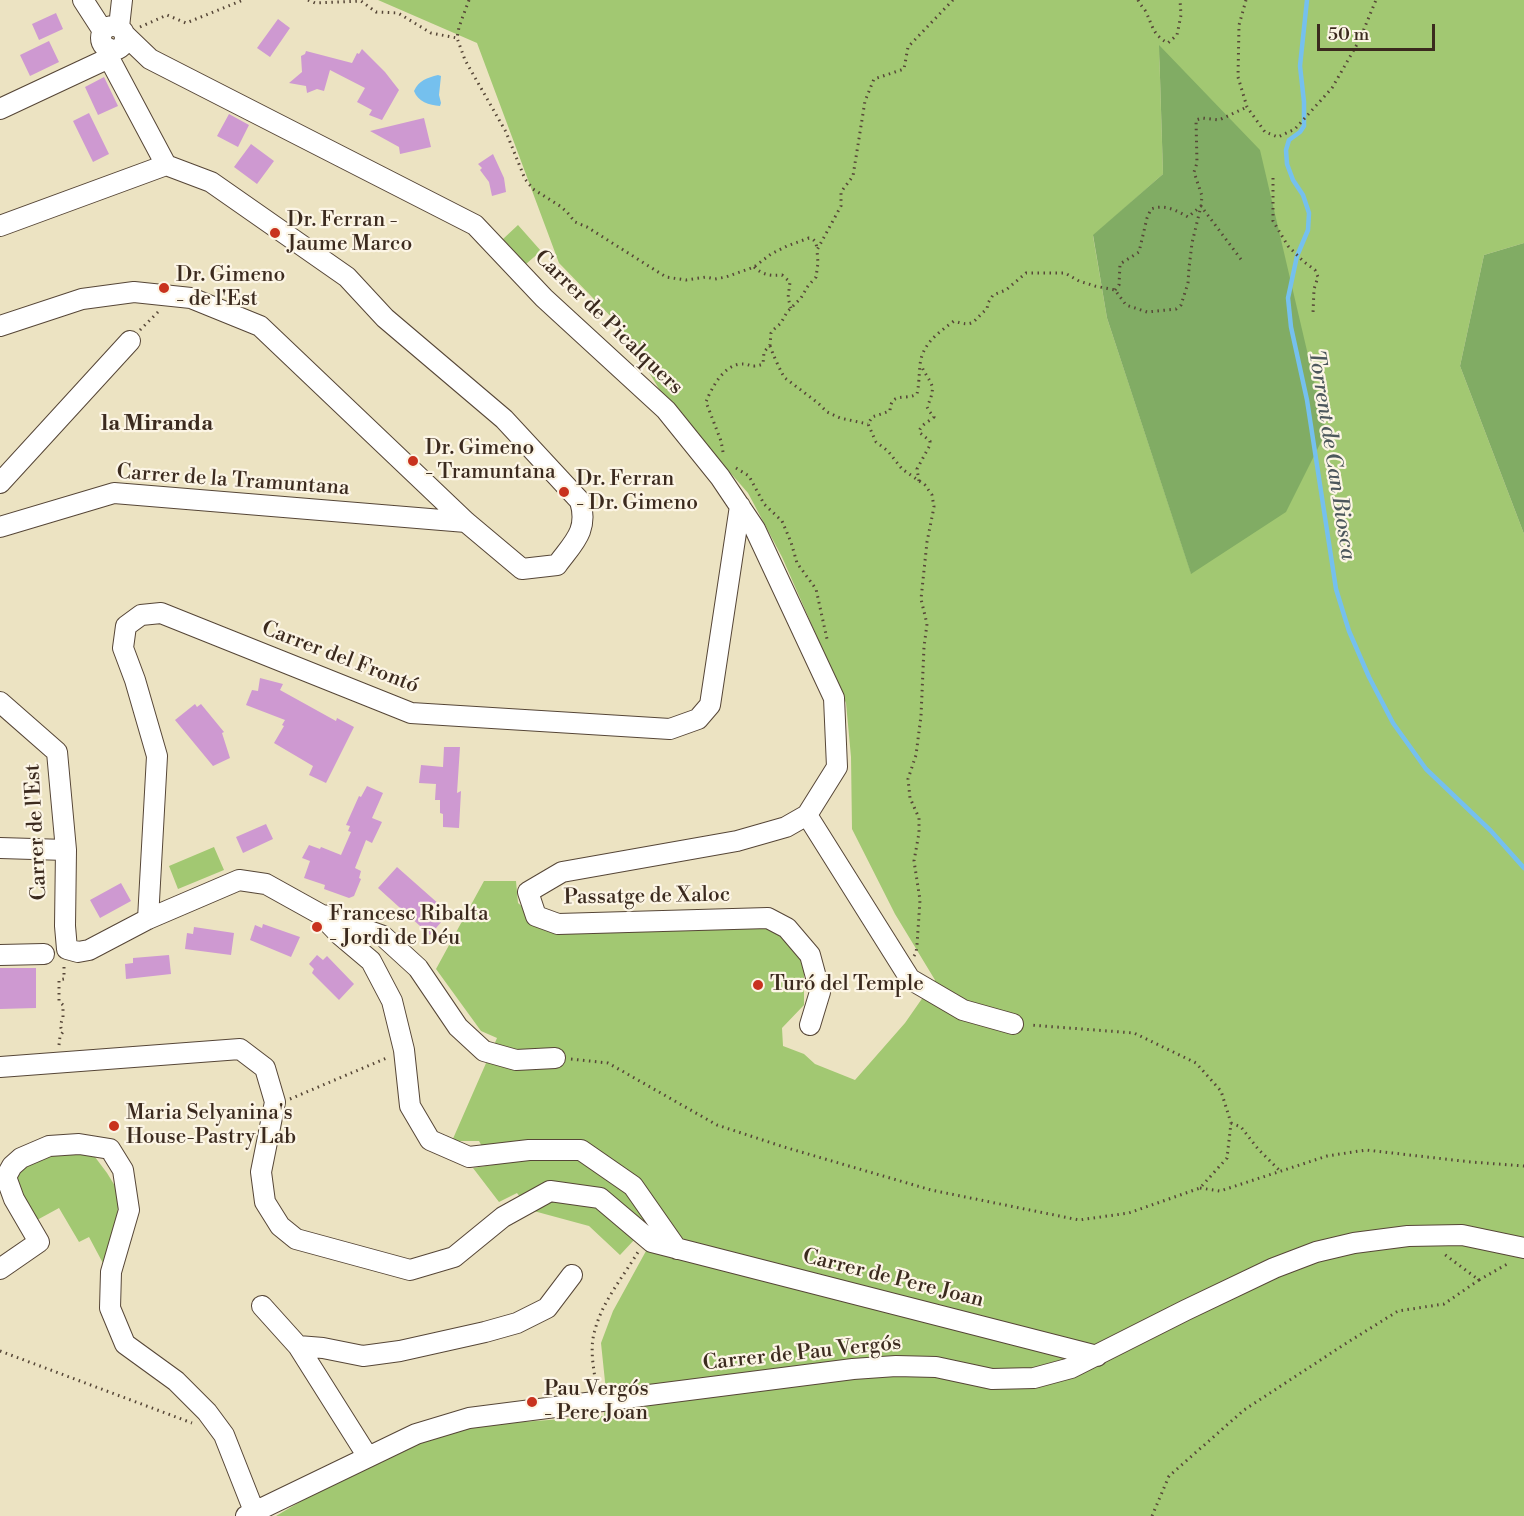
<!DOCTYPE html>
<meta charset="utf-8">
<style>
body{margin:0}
#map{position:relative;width:1524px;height:1516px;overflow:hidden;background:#ece3c2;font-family:"Libre Bodoni",serif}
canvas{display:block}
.scale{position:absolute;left:1317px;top:24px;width:118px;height:27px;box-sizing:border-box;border:3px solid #3b2a1e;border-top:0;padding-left:8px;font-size:18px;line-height:21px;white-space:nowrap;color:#3b2a1e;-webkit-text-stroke:4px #fcf5e5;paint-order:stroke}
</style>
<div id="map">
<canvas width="1524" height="1516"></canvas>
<div class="scale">50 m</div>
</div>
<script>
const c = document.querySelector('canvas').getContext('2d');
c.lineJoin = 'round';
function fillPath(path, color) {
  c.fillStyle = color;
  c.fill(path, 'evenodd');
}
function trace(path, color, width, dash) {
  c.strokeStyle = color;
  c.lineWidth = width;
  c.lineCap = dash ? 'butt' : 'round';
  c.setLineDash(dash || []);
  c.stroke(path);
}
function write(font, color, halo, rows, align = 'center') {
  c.font = font + ' "Libre Bodoni",serif';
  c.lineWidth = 4.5;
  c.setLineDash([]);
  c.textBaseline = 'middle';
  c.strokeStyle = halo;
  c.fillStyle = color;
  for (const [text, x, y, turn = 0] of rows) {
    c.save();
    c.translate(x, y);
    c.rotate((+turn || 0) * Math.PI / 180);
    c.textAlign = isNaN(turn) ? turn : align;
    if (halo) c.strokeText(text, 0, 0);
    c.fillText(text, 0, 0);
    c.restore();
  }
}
const green = new Path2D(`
 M378,0H1524V243L1484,255L1460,366L1524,534V1516H276L369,1461L406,1446L480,1425L604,1416L606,1391L601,1343L613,1311L646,1251L635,1239L620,1255L589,1226L530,1210L517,1193L499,1202L473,1168L492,1165L479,1141H452L497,1038L481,1031L436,969L484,881H516L518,903L541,923L757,922L779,930L804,959V1005L782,1028L783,1046L804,1054L815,1064L855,1080L905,1023L935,980L895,914L852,829L851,757L846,703L782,557L748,493L664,397L622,328L559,263L477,43ZM1159,46L1191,573L1107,318L1093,236L1163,174Z
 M518,225L541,251L526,264L503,239Z
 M214,847L224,870L178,889L169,866Z
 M47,1153H92L107,1173L115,1186L119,1199L116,1224L105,1258V1267L89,1237L79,1242L59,1208L37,1220L14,1185L19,1169Z`);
const forest = new Path2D(`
 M1159,45L1260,150L1326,432L1286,512L1191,574L1107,318L1093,235L1163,174Z
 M1524,243V534L1460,366L1484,255Z`);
const water = new Path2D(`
 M438,75L441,76L439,95L441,103L440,106C429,105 418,102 414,91C419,80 427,78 438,75Z`);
const stream = new Path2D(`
 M1307,0L1300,66L1304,102V126L1300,132L1289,140L1286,150L1287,164L1293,180L1303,195L1309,213L1308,230L1297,256L1288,298L1291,327L1307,400L1336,589L1349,631L1369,677L1393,723L1426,769L1491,831L1524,868`);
const building = new Path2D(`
 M56,13L63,29L39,40L32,24Z
 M278,19L290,28L270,57L257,48Z
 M49,41L59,62L30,76L20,55Z
 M362,49L385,72L399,90L382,120L369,115L372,110L357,102L365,88L330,70L324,91L317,89L307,93L306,86L289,83L302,72L301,56L305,54L306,51L352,63L357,53L359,54Z
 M104,77L118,106L98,115L85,87Z
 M89,113L109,154L93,162L73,121Z
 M229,114L249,125L238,147L217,136Z
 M424,118L431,147L400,154L399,147L370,131Z
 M251,144L274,161L257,184L234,167Z
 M493,154L504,178L506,192L492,196L489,182L480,170L482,168L478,164Z
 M260,678L283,684L280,690L336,721L337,718L354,727L326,783L309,775L313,766L274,743L284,726L282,725L285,720L246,705L252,690L258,691Z
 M195,704L197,707L201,704L224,732L222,733L230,758L213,766L175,720Z
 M444,747H460L457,793L461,791L459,828L443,827V814L440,813V800H435L436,784L419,783L421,765L443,767Z
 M367,786L383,793L372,818L382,822L372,843L366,840L355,868L361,871L359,878L361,879L354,896L349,898L324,889L325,885L304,878L310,861L302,858L309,845L320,849L321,847L341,855L351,832L348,831L350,826L346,825L359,796L361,797Z
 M266,824L273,839L243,853L236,837Z
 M397,867L449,913L430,935L378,888Z
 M121,883L131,901L100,918L90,900Z
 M263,924L300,937L291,957L250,940L255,925L262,928Z
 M194,927L234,933L231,955L185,949L187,933L193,934Z
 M169,955L171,974L126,979L125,964L133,963V958Z
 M317,955L323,960L327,956L354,984L339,1000L312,973L314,969L309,964Z
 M0,968H36V1008L0,1009Z`);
const path = new Path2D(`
 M308,0L315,3L361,1L376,12L398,13L431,33L457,38
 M469,0L459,27L457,38L465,60L506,132L525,179L533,189L560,206L567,212L575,222L587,227L666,277L686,280L706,277L715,279L726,277L754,267L771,254L787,246L809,238C815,239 816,243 817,248
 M1138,0C1140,5 1144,8 1146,12C1153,27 1153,35 1168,43L1177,35L1181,15L1180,0
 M1246,0L1239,25L1238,77L1247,107L1265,132L1278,137L1295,129L1332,88L1359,41L1376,0
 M140,27L167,15L186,23L243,0
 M1273,178V221L1288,246L1303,261L1315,270L1318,277L1314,289L1313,313
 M754,267C763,275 770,276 782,275L790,282L788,298L791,308
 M1115,290L1119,285L1120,264L1139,252L1147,218L1151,209C1164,204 1176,210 1188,217L1201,206L1243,262
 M140,330L159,311
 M770,346C772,352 781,373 785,378L818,403L827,412L840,418L868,424
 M723,452L721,441L706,402C711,389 723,366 740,364C750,363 750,369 763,364L764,352L770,345L771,333L773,330L781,323L787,312L801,298L808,286L816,277L818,263L817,250L841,206V192L853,176L865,101L874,79L904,69L908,47L953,0
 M736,468L749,476L764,504L782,521L791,542L797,563L816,589L827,639
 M919,481L917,469L930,445V441L919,432C921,424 929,422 934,417L929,411L927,407C938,383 930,385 921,365
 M914,956L916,953L917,945L920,900L914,861L919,833V818L910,798L908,779L916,755L921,716L924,647L927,624L921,599L927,542L934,507L932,495L925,485L902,469L888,451L876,442L868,424L872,417L890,411C891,391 905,401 917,394C919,385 919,375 920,365C922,344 938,333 954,321C975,328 972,321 987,309L988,303L993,295L1006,290L1026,273H1065L1079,281L1095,286L1115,290L1126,305L1147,312L1176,309L1181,305L1188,283L1189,268L1192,243L1201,206L1202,196L1194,172L1197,163L1196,120L1202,118L1219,120L1247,107
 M59,1045L60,1036L63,1032C59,1026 61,1024 63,1017C63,1014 63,1009 63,1005L59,1001V980L64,979V965
 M571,1059L608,1063L717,1125L784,1147L931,1190L1079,1220L1129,1213L1200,1188L1227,1158L1231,1123L1221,1091L1196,1063L1134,1033L1030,1025
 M290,1099L389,1057
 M1231,1123L1241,1127L1258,1149L1280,1171
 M1200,1188L1220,1191L1327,1156L1366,1150L1471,1162L1524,1166
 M1479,1280L1509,1263
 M0,1351L192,1423
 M596,1386C594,1368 589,1349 595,1330C602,1302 623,1277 638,1252
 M1152,1516L1169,1476L1244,1410L1345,1344L1398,1311L1444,1304L1479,1280L1444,1254`);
const minor = new Path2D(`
 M83,0L103,31
 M101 38a12 12 0 1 1 24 0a12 12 0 1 1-24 0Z
 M119,27L122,0
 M125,35L150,59L475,225L544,298L666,410L720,477L755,529L834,698L837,767L807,815L786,827L737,841L562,872L528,892L536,916L558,924L768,918L787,928L810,955L820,992L810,1025
 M108,48L109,58L166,165
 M0,109L109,58
 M0,226L166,165
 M0,326L82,299L134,292L191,298L260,326L466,522L522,569L557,565C573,543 589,531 580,501L504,419L385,318L347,277L211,182L166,165
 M0,483L130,341
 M0,527L114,493L466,522
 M0,702L57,752L66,850L65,926L67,949L78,952L89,950L148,919L239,880L266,884L320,914L339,934L371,961L392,1001L404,1050L410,1106L430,1140L469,1157L529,1150H581L633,1186L677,1249
 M807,815L910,979L963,1010L1013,1024
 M0,848L66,850
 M323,915L383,936L418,968L458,1027L484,1051L516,1060L555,1058
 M148,919L157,756L135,680L123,648L126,626L141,615L161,613L411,713L670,729L698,719L710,705L740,506
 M0,955L44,954
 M0,1067L240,1049L265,1068L275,1102L261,1172L265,1202L280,1226L296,1239L410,1270L454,1257L503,1217L550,1191L600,1198L652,1242L1097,1356
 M0,1269L39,1242L14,1199L6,1177L12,1166L21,1158L49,1146L79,1144L110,1149L123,1170L129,1210L111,1272L110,1308L125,1344L176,1381L207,1412L224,1435L254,1511
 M262,1306L298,1346L368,1457
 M298,1346L323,1348L363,1356L400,1351L485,1332L517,1323L547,1308L572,1275
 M246,1516L416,1434L469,1418L853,1369L896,1366L936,1367L992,1379L1034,1378L1071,1368L1186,1310L1274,1268L1316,1252L1354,1243L1408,1236L1462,1235L1524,1248`);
const markers = [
 [275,233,6,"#c8321e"],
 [164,288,6,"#c8321e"],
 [413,461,6,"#c8321e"],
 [564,492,6,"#c8321e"],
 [317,927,6,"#c8321e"],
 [758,985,6,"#c8321e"],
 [114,1126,6,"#c8321e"],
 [532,1402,6,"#c8321e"]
];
const poiNames = [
 ["Dr. Ferran -",287,221],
 ["Jaume Marco",287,245],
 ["Dr. Gimeno",176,276],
 ["- de l'Est",176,300],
 ["Dr. Gimeno",425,449],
 ["- Tramuntana",425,473],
 ["Dr. Ferran",576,480],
 ["- Dr. Gimeno",576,504],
 ["Francesc Ribalta",329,915],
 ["- Jordi de Déu",329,939],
 ["Turó del Temple",770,985],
 ["Maria Selyanina's",126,1114],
 ["House-Pastry Lab",126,1138],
 ["Pau Vergós",544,1390],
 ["- Pere Joan",544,1414]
];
const streetNames = [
 ["Carrer de Picalquers",608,323,44],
 ["Carrer de la Tramuntana",233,481,4],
 ["Carrer del Frontó",340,658,21],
 ["Carrer de l'Est",37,832,-93],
 ["Passatge de Xaloc",647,897,-1],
 ["Carrer de Pere Joan",893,1279,14],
 ["Carrer de Pau Vergós",802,1354,-6]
];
const neighbourhoodNames = [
 ["la Miranda",157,425]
];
const waterNames = [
 ["Torrent de Can Biosca",1331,455,81]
];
fillPath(green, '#a2c872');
fillPath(forest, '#81ac64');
fillPath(water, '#75c0ee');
trace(stream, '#75c0ee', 4.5);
fillPath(building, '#ce99d1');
trace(minor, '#564637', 22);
trace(path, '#564637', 3, [1.5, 4.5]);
trace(minor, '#fff', 20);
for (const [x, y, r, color] of markers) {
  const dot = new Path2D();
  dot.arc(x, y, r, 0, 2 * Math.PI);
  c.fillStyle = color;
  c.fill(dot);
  trace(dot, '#fcf5e5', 2);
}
write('21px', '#3b2a1e', '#fcf5e5', poiNames, 'left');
write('21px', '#3b2a1e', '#fcf5e5', streetNames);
write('bold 22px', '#3b2a1e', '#fcf5e5', neighbourhoodNames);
write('italic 22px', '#4c575c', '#fcf5e5', waterNames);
</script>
